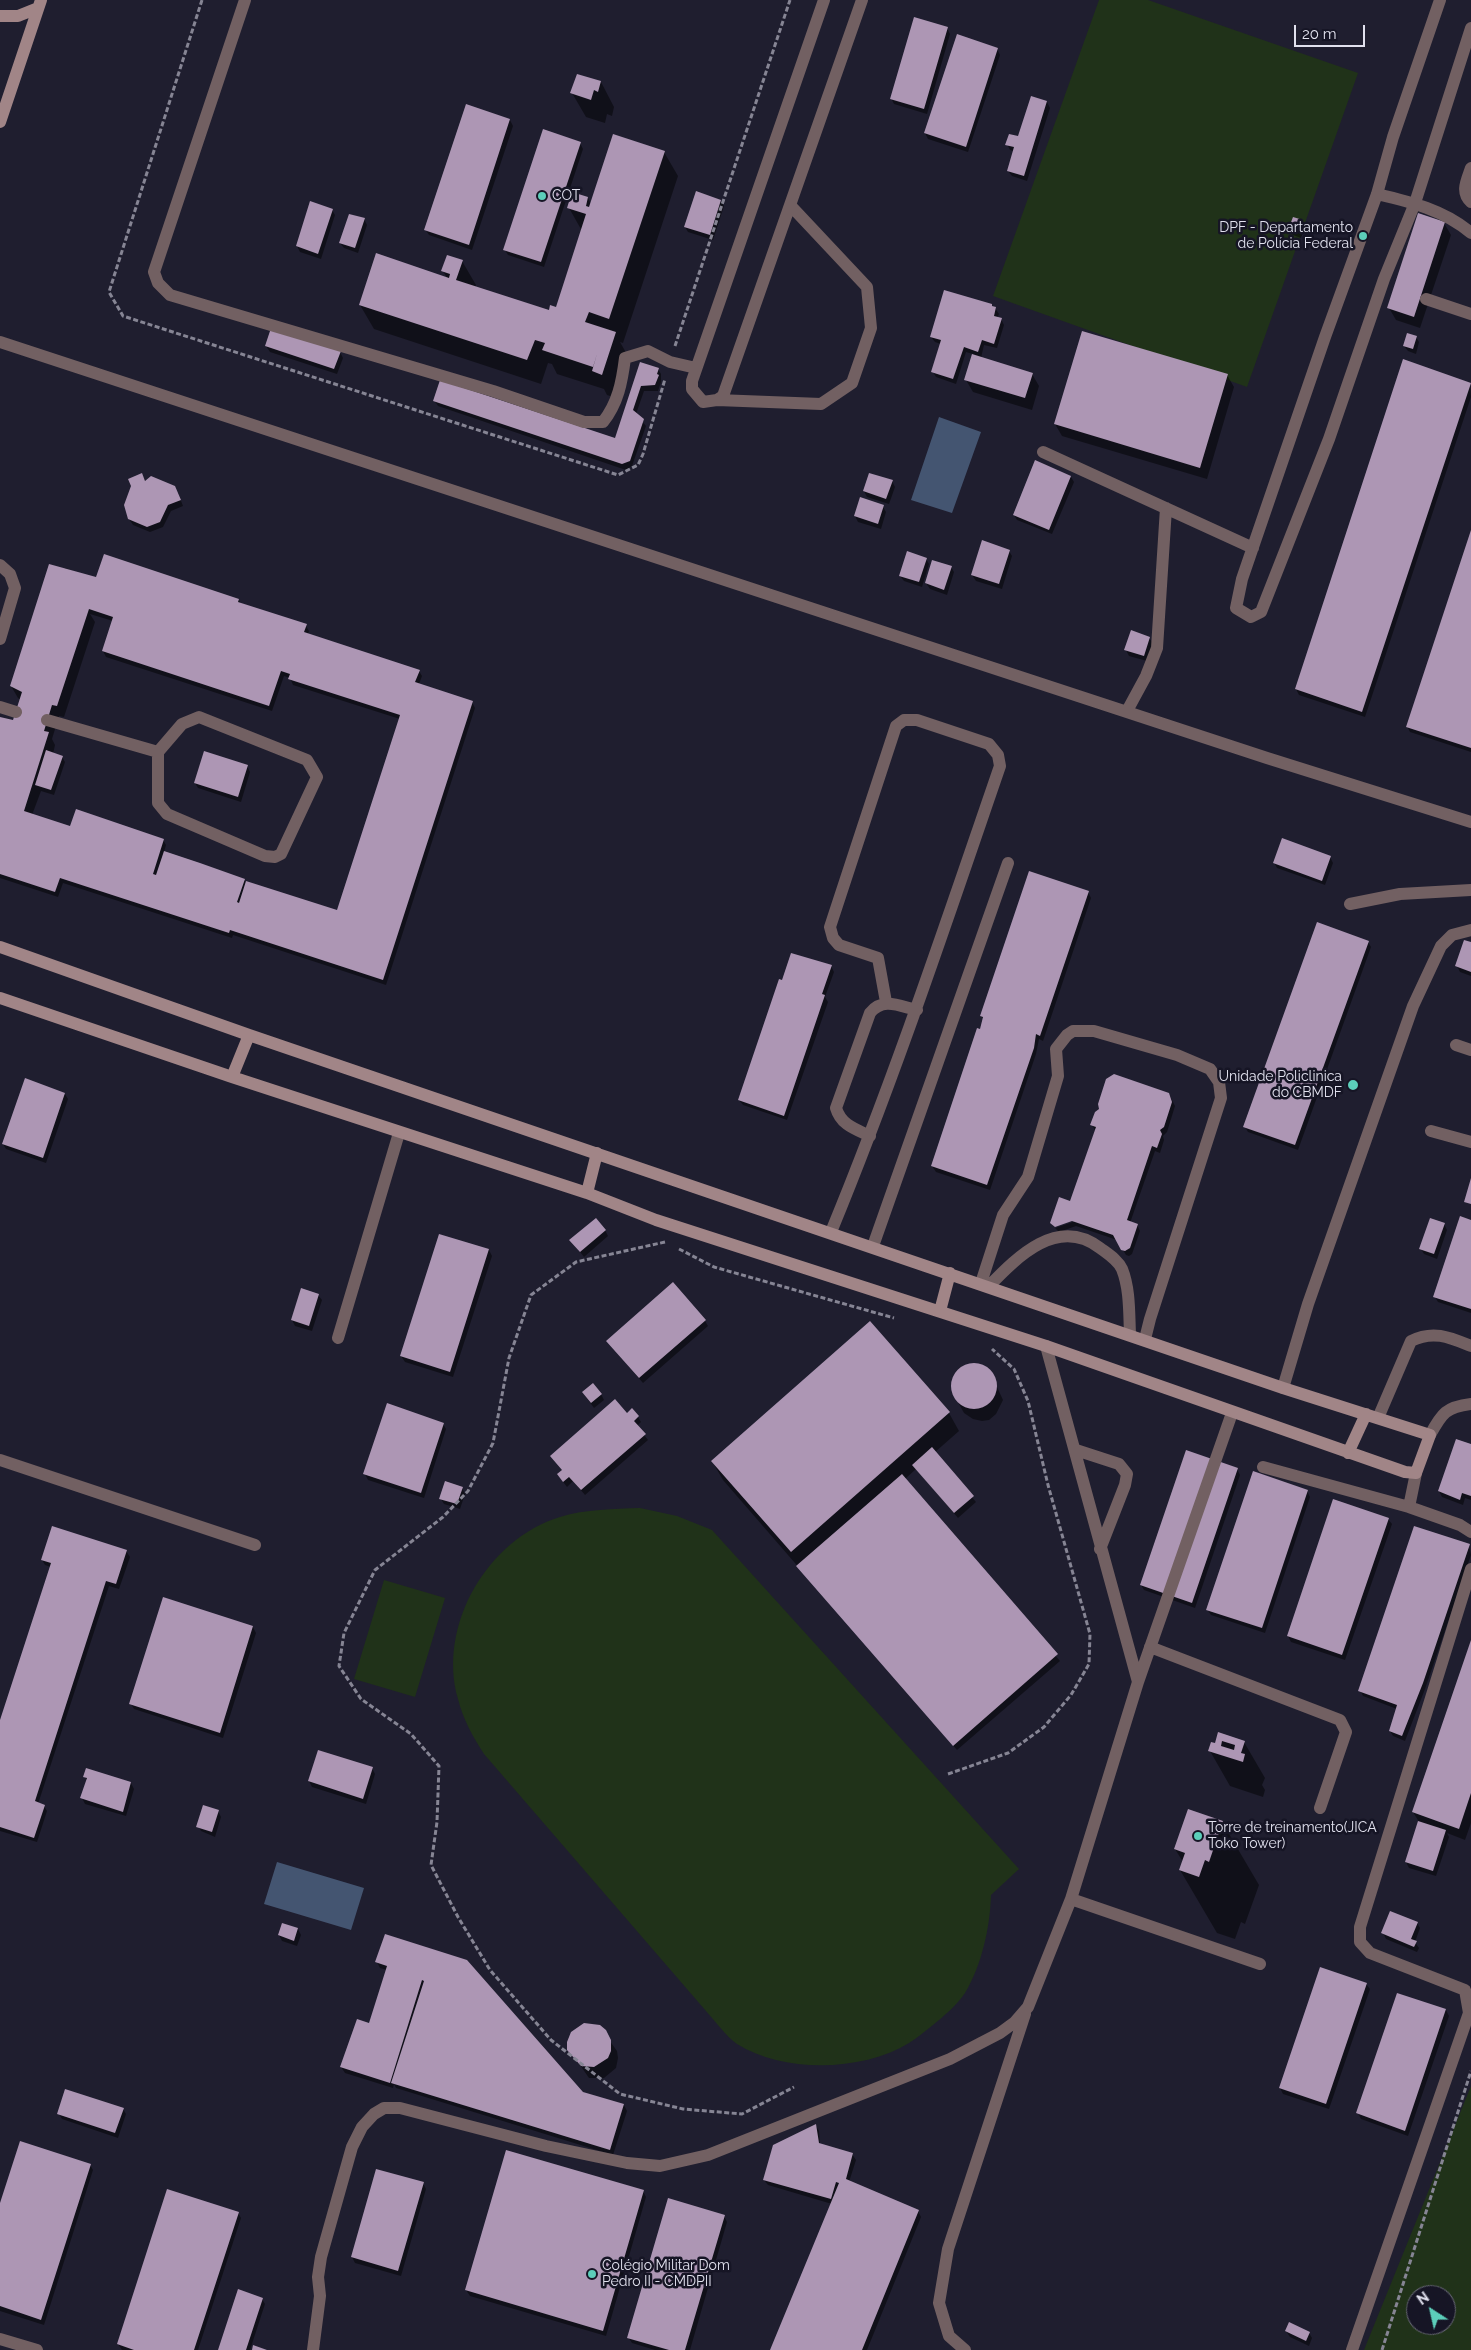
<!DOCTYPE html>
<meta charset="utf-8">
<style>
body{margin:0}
#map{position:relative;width:1471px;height:2350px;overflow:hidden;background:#1f1e2f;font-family:Raleway,sans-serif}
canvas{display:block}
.north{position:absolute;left:1406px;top:2285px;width:50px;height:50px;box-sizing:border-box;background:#161525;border:1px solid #676775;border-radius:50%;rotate:325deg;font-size:14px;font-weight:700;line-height:20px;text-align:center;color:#e1e1ee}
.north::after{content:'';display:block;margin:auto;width:18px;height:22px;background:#5cceba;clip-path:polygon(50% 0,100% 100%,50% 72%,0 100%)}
.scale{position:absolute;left:1294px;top:25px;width:71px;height:22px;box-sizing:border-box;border:2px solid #e1e1ee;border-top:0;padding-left:6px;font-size:15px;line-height:18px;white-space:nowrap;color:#e1e1ee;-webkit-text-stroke:4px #161525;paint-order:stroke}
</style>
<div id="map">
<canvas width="1471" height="2350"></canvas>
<div class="north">N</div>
<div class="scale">20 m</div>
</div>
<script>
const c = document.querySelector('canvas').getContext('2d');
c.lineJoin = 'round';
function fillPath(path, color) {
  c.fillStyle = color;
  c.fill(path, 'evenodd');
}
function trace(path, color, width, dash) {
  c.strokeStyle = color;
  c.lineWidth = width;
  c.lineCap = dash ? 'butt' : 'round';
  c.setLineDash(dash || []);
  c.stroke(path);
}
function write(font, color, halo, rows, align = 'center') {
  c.font = font + ' Raleway,sans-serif';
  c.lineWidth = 5;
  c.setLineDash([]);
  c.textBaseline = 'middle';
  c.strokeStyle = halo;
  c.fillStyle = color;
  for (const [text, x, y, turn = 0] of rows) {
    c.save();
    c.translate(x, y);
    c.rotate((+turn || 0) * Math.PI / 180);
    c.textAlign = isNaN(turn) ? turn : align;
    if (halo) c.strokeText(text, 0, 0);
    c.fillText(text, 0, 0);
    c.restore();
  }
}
const green = new Path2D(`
 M1099,0H1148L1358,73L1247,387L993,296Z
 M640,1508L677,1516L712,1530L1019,1869L991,1895C990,1927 982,1965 965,1993C957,2005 944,2016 933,2025C925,2031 917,2038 909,2043C862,2072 783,2073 737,2044C726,2036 715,2021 706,2011L484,1754C473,1737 463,1719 458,1699C437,1625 488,1539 560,1517C586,1509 614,1509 640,1508Z
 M384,1580L445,1598L415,1697L354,1679Z
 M1471,2086V2350H1364ZM1416,2295H1446V2325H1416Z`);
const water = new Path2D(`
 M939,417L981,432L952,513L911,500Z
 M277,1862L364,1888L351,1930L264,1904Z`);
const shadow = new Path2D(`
 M947,28L950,34L927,114L894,104L891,98Z
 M997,49L1000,55L968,152L928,139L925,133Z
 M601,82L614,107L612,116L607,114L605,123L586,117L572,93Z
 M1031,97L1047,102L1050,108L1027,181L1012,176L1008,171L1014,151L1010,150L1007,144L1019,138Z
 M510,120L513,126L472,250L429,235L425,229Z
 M580,143L583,149L544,267L508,255L505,250Z
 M664,152L678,176L623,343L620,342L629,358L616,398L607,395L604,389L557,374L552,364L548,363L541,384L374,329L360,305L447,278L443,271L462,261L476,285L475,288L549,312L557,308L582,231L569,208L588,198L591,204Z
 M721,201L724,206L713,240L688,232L685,227Z
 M332,210L335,215L321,259L300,252L297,246Z
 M364,219L367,225L358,253L344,248L340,243Z
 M1302,221L1305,227L1301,238L1293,235L1290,229Z
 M1444,223L1451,235L1420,328L1396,320L1389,308Z
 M995,308L999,314L997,318L1001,319L1004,325L997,348L984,345L981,358L1032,374L1039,386L1032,410L973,392L966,380L973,354L966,352L956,384L936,377L933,372L941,344L935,342L931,337Z
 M1416,337L1419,342L1416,354L1408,351L1404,346Z
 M266,346L340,352L343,358L337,374L270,352Z
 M641,363L658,369L661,374V382L658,391H644L636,414L646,426L632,466L626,470L438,406L434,400L616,440Z
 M1227,375L1234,387L1207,479L1062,436L1055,424Z
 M1470,383L1471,397L1365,717L1299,695L1296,689Z
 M142,475L146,482L178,493L183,506L171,511L163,527L150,532L133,525L129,519Z
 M1071,477L1074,482L1052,534L1017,520L1014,515Z
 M892,481L895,487L889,504L867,497L864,491Z
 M883,507L886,512L881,529L858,522L855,516Z
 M1471,532V752L1410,732L1407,726Z
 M1009,551L1012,556L1002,589L976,581L972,575Z
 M926,559L929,564L922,587L904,581L900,576Z
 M951,567L954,572L947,595L930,589L926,583Z
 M65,568L97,579L239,600L241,604L306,626L309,631L308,634L419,671L422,676L419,684L472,702L475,708L386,985L233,935L232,938L63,883L58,897L0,878V719L14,722L21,700L18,698L11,686ZM90,614L113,621L103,651L106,657L272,711L284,676L290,678L293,685L400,719L338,912L246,882L244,880L164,852L166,845L163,840L71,828L32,815L41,791L54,795L65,762L62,757L53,754L55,745L52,739L59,716L64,717L95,622Z
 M1149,638L1153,643L1147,661L1129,656L1126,650Z
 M247,766L250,772L241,802L198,788L195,783Z
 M1330,857L1333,863L1325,885L1277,868L1274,862Z
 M1088,892L1091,898L1043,1041L1039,1039L1036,1054L990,1190L936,1172L932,1166L984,1020L981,1016Z
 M1368,942L1371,947L1298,1150L1248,1132L1245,1127Z
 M1471,943V976L1460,972L1457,966Z
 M831,966L834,972L825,997L828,1002L787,1120L743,1105L739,1100Z
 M65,1094L68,1099L46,1163L6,1149L3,1144Z
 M1169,1094L1175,1106L1167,1132L1163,1136L1164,1140L1160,1153L1155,1151L1130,1223L1137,1225L1140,1231L1132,1254L1129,1256L1126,1255L1117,1240L1076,1226L1059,1232L1055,1228L1079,1220L1078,1218L1054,1226L1052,1223L1071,1203L1095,1130L1092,1125Z
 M1471,1221V1313L1438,1302L1435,1297Z
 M1444,1224L1447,1230L1437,1259L1424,1254L1421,1249Z
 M605,1230L608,1236L584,1257L571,1240Z
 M440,1235L489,1250L492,1256L453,1377L405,1362L401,1356Z
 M318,1295L322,1300L312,1331L295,1326L292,1320Z
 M705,1321L708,1326L643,1383L611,1346Z
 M975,1365L982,1366L990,1372L1003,1400L996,1414L989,1420L982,1421L973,1419L964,1413L953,1393L952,1384L959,1370Z
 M583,1393L601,1394L604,1400L594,1408Z
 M949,1413L959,1431L934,1453L976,1502L958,1518L916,1469L905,1479L1060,1661L957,1750L723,1480L712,1461Z
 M627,1414L638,1417L641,1422L637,1426L648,1440L585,1495L573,1481L567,1487L558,1475Z
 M443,1424L446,1429L424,1498L368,1480L365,1474Z
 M1471,1445V1500L1465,1498L1463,1505L1442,1497L1439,1491Z
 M1237,1469L1240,1475L1195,1608L1144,1590L1141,1585Z
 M462,1488L465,1494L460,1509L444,1504L441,1499Z
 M1307,1491L1310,1497L1265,1633L1211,1615L1207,1609Z
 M1388,1519L1392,1524L1345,1660L1291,1642L1288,1636Z
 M1469,1546L1471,1555L1425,1689L1405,1741L1393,1736L1390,1731L1397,1709L1363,1696L1360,1690Z
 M126,1551L130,1557L119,1589L109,1586L38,1804L44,1806L47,1811L37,1842L0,1831V1723L51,1567L45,1565L42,1560Z
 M164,1599L253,1627L256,1633L223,1738L134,1709L131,1704Z
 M1471,1643V1823L1465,1840L1447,1833L1449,1837L1436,1876L1409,1868L1406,1862L1419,1822L1413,1812Z
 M1219,1734L1244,1742L1265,1778L1262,1785L1265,1790L1263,1797L1230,1786L1210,1751L1215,1745Z
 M372,1768L375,1774L366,1804L312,1787L309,1781Z
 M87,1770L131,1783L134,1789L126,1816L85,1804L82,1798L87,1781L85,1776Z
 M218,1811L221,1817L215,1837L201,1831L198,1825Z
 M1222,1822L1259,1885L1245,1924L1241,1922L1235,1939L1217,1933L1180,1870L1183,1862L1175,1849Z
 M1417,1923L1420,1928L1415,1942L1419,1948L1417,1952L1386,1939L1383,1933Z
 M298,1929L301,1935L297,1946L282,1941L279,1935Z
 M386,1935L582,2093L624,2105L627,2111L613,2155L396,2088L394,2084L393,2088L345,2073L341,2067L370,2024L387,1970L380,1968L377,1962Z
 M1366,1984L1370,1989L1329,2109L1283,2094L1280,2088Z
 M1398,1995L1446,2010L1449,2016L1408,2136L1361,2119L1358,2113Z
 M591,2024L599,2026L617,2051L618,2058L616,2068L604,2078H589L569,2049L582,2025Z
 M123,2109L126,2114L118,2138L62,2119L59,2114Z
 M816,2126L819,2131L820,2145L852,2154L856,2160L849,2182L918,2211L921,2217L867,2350H772L832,2204L768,2185L764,2180Z
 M90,2165L93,2170L44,2325L0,2311V2207Z
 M423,2183L426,2189L401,2276L355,2263L352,2257Z
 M643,2191L646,2197L606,2336L470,2296L466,2290Z
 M238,2213L241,2218L198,2350H122L118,2344Z
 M724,2216L727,2222L690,2350H655L632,2343L628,2337Z
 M262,2299L265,2304L250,2350H220Z
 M1286,2331L1309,2333L1312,2338L1309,2346L1290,2337Z`);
const building = new Path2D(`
 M914,17L948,27L924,109L890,99Z
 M957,34L998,48L966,147L924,133Z
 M577,74L601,81L598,92L594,90L591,100L570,93Z
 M1031,96L1047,101L1024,176L1007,171L1014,147L1005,145L1009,134L1018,136Z
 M466,104L510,119L469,245L424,230Z
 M543,129L581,142L541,262L503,250Z
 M613,134L665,151L609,319L589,312L585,322L616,332L602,375L592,371L597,354L593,367L542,350L545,343L535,340L527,360L359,305L376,253L449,278L450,274L441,271L447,255L463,260L456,280L549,310L550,305L556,307L586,214L567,208L572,192L588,197L586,206L589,207Z
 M696,191L721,200L710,235L684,227Z
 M310,201L333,209L318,254L296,246Z
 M1418,213L1445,222L1414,317L1387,308Z
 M349,214L365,218L355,248L339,243Z
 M1293,217L1303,220L1298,233L1288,230Z
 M944,290L992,304V306L996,307L994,316L1002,318L994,344L982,340L978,352L964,347L953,379L931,372L941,340L930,337Z
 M271,328L341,351L334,369L265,346Z
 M1082,331L1228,374L1200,468L1054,424Z
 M1407,333L1417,336L1413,349L1403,346Z
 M972,354L1033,373L1025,398L964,380Z
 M1403,359L1471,383L1362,712L1295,689Z
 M640,362L659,368L657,374L659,375L655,385L641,386L633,410L644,419L630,461L622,464L433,401L440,380L615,438Z
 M1035,460L1071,476L1049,530L1013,515Z
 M142,473L145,481L151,476L175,486L181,500L168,505L160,522L147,527L128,519L124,505L131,486L128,479Z
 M869,473L893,480L886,499L863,491Z
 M860,497L884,505L878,524L854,516Z
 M1471,530V748L1406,727Z
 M982,540L1010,550L999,584L971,575Z
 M907,551L927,558L919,582L899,576Z
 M104,554L239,599L238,602L307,624L304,632L420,670L415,682L473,701L383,980L230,930L229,933L60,878L55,892L0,874V717L13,720L22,692L10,686L49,564L96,577ZM89,609L113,617L102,651L269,706L281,671L290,674L288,679L400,715L337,910L246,881L239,903L237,902L245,879L200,863L164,851L156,875L153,874L164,839L76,809L70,826L24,811L49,732L44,731L52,705L57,706Z
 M932,560L952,566L944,590L925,583Z
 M1131,630L1150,637L1144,656L1124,650Z
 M46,750L63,756L51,790L35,785Z
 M204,751L248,765L238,797L194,783Z
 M1282,838L1331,856L1322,881L1273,863Z
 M1029,871L1089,891L1040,1036L1036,1034L1034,1048L987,1185L931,1166L977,1028L980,1029L983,1017L980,1016Z
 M1317,922L1369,941L1295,1145L1243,1127Z
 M1464,940L1471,942V972L1455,966Z
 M791,953L832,965L822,994L825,995L784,1116L738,1100L779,979L782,980Z
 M1114,1074L1169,1093L1172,1102L1164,1127L1160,1130L1162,1134L1157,1148L1152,1146L1127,1220L1138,1224L1130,1248L1125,1251L1121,1250L1113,1235L1072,1221L1055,1227L1050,1223L1059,1197L1070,1201L1096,1127L1090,1125L1095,1112L1099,1109L1098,1104L1106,1079Z
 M25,1078L65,1093L43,1158L2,1144Z
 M1471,1178V1204L1464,1202Z
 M1460,1216L1471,1220V1309L1433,1297Z
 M596,1218L606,1230L580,1252L569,1240Z
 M1430,1218L1445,1223L1434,1254L1419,1249Z
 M439,1234L489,1249L450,1372L400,1356Z
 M673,1282L706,1320L639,1378L606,1341Z
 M301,1288L319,1294L309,1326L291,1320Z
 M870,1321L950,1412L791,1552L711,1461Z
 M951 1386a23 23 0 1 1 46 0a23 23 0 1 1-46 0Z
 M593,1383L602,1394L591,1403L582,1392Z
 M615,1399L627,1413L632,1408L639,1416L634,1421L646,1434L581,1490L569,1477L563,1482L557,1474L562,1470L550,1456Z
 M387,1403L444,1423L421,1493L363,1474Z
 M1456,1439L1471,1444V1496L1462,1493L1460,1500L1438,1491Z
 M932,1447L974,1496L954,1513L912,1465Z
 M1186,1450L1238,1468L1192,1603L1140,1585Z
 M1253,1471L1308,1490L1262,1628L1206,1610Z
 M902,1474L1058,1654L953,1746L796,1566Z
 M445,1481L463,1487L457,1504L439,1499Z
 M1333,1499L1389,1518L1342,1655L1287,1636Z
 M52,1526L127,1550L116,1584L106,1581L35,1801L45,1805L34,1838L0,1827V1720L51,1563L41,1560Z
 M1414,1526L1470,1544L1423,1683L1402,1736L1389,1731L1397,1705L1358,1691Z
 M163,1597L253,1626L220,1733L129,1704Z
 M1471,1640V1793L1459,1829L1412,1812Z
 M1218,1732L1245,1741L1241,1753L1245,1754L1243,1762L1208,1751L1211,1742L1215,1743ZM1222,1741L1235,1745L1234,1750L1221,1746Z
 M318,1750L373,1767L363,1799L308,1781Z
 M86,1768L131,1782L123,1812L80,1798L87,1778L83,1777Z
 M203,1805L219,1810L212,1832L196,1827Z
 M1188,1809L1223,1821L1209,1862L1205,1860L1199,1877L1179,1870L1185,1853L1174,1849Z
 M1418,1821L1446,1830L1433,1871L1405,1862Z
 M1390,1911L1418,1922L1411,1939L1417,1941L1414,1947L1381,1933Z
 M282,1923L298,1928L294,1941L278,1935Z
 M385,1934L467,1960L583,2092L624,2104L610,2150L391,2083L424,1981L422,1980L390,2083L340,2067L357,2019L369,2023L387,1966L375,1962Z
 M1320,1967L1367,1983L1326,2104L1279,2088Z
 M1397,1993L1446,2009L1405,2131L1356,2113Z
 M584,2023L600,2025L606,2030L611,2040V2051L608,2058L594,2067L581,2066L567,2050V2042L571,2032Z
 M65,2089L124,2108L115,2133L57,2114Z
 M816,2124L819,2143L853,2153L846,2179L919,2210L862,2350H770L839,2183L836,2182L831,2199L763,2180L773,2145Z
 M20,2141L91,2164L41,2320L0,2306V2203Z
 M506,2150L644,2190L603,2331L465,2290Z
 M376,2169L424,2182L398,2271L351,2257Z
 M167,2189L239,2212L194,2350H134L117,2344Z
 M668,2198L725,2215L685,2350H669L627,2338Z
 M238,2289L263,2298L246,2350H218Z
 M1289,2322L1310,2332L1306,2341L1285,2331Z
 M253,2345L267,2350H252Z`);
const path = new Path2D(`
 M202,0L109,292L123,316L618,475L638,465L643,454L665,379
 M675,346L790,0
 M665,1242L576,1262L531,1295L509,1358L493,1443L468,1491L443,1517L375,1570L344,1633L339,1666L361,1699L411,1734L439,1766L437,1822L431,1865L458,1917L490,1970L551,2040L620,2094L683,2109L742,2114L794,2087
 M679,1249L714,1267L894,1318
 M948,1774L1008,1753L1044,1727L1071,1695L1089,1664L1090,1634L1048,1485L1028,1401L1014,1369L992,1349
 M1382,2350L1471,2071`);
const lane = new Path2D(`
 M245,0L154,272L158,283L170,295L493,391L584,422H603C618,403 622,382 625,358L648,351L670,362L696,368
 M824,0L692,381V389L703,402L717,400L723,396L862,0
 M1440,0L1393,137L1377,194L1325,337L1242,579L1236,608L1251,617L1261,612L1329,439L1384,279L1415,203L1471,28
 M1471,168C1467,180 1460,192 1471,202
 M1377,194C1411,202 1444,210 1471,233
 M1426,299L1471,314
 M0,342L1267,758L1471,822
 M717,400L821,404L852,383L871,328L867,287L790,205
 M1043,452L1253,548
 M0,565L10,574L15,588L0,639
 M0,707L16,712
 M1127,711L1146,676L1157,648L1166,508
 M199,717L307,760L317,777L281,854L275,857L265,856L167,814L158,803V752L182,724Z
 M47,720L158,752
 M1350,904L1400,894L1471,890
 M1456,1045L1471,1050
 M1431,1131L1471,1142
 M870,1136C855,1129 841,1125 836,1108L870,1013C883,997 899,1006 917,1010
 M831,1232C894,1079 946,923 1000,766L998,755L989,744L917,720H904L896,726L830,927L833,938L839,945L878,958L886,1002
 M873,1246L1008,863
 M981,1283L1003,1215L1028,1177L1058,1076L1056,1049L1067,1035L1073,1031H1094L1177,1055L1210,1069L1219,1082L1221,1098L1150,1319L1145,1339
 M989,1286C1018,1256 1058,1216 1100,1248C1108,1254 1118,1260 1122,1269C1130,1289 1129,1313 1130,1334
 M338,1338L399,1133
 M1046,1346L1138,1682
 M1283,1388L1308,1304L1413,1006L1441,946L1452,935L1471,930
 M1378,1418L1411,1341C1433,1330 1449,1337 1471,1346
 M1430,1435C1442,1413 1446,1407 1471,1404
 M1076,1450L1119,1464L1127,1474L1125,1485L1100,1549
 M0,1460L255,1545
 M1263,1467L1409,1507L1460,1525L1471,1532
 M1409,1507L1416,1473
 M1150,1647L1340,1720L1346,1732L1320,1808
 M1071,1899L1260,1964
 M0,2339L37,2350
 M313,2350L320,2296L318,2277L321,2257L352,2147L362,2127L374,2114L384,2108H400L546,2146L627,2163L660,2166L708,2155L950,2059L1000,2033L1015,2022L1028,2007L1071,1899L1138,1682L1232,1413
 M965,2350L949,2336L939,2303L948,2249L1025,2014
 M1352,2350L1469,2013L1465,1990L1370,1953L1360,1942V1927L1471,1569`);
const secondary = new Path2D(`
 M0,16H18L38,8
 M0,122L41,0
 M0,947L249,1035L1283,1388L1430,1435L1416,1473L1405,1472L1046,1346L656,1220L587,1193L232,1077L0,998
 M232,1077L249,1035
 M587,1193L597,1153
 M940,1311L950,1273
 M1348,1453L1366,1414`);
const markers = [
 [542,196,5,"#5cceba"],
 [1363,236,5,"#5cceba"],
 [1353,1085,6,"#5cceba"],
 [1198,1836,5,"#5cceba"],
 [592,2274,5,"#5cceba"]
];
const poiNames = [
 ["COT",552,196],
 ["DPF - Departamento",1353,228,"right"],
 ["de Polícia Federal",1353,244,"right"],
 ["Unidade Policlinica",1342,1077,"right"],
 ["do CBMDF",1342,1093,"right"],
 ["Torre de treinamento(JICA",1208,1828],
 ["Toko Tower)",1208,1844],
 ["Colégio Militar Dom",602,2266],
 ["Pedro II - CMDPII",602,2282]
];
fillPath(green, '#203219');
fillPath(water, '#445571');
fillPath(shadow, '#0007');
fillPath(building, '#ad96b4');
trace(path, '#868594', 3, [5, 2.5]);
trace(lane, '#726062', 12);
trace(secondary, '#a18587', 12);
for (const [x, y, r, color] of markers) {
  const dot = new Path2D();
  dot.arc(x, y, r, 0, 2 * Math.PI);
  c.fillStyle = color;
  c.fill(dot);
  trace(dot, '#161525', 2);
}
write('14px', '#e1e1ee', '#161525', poiNames, 'left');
</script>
